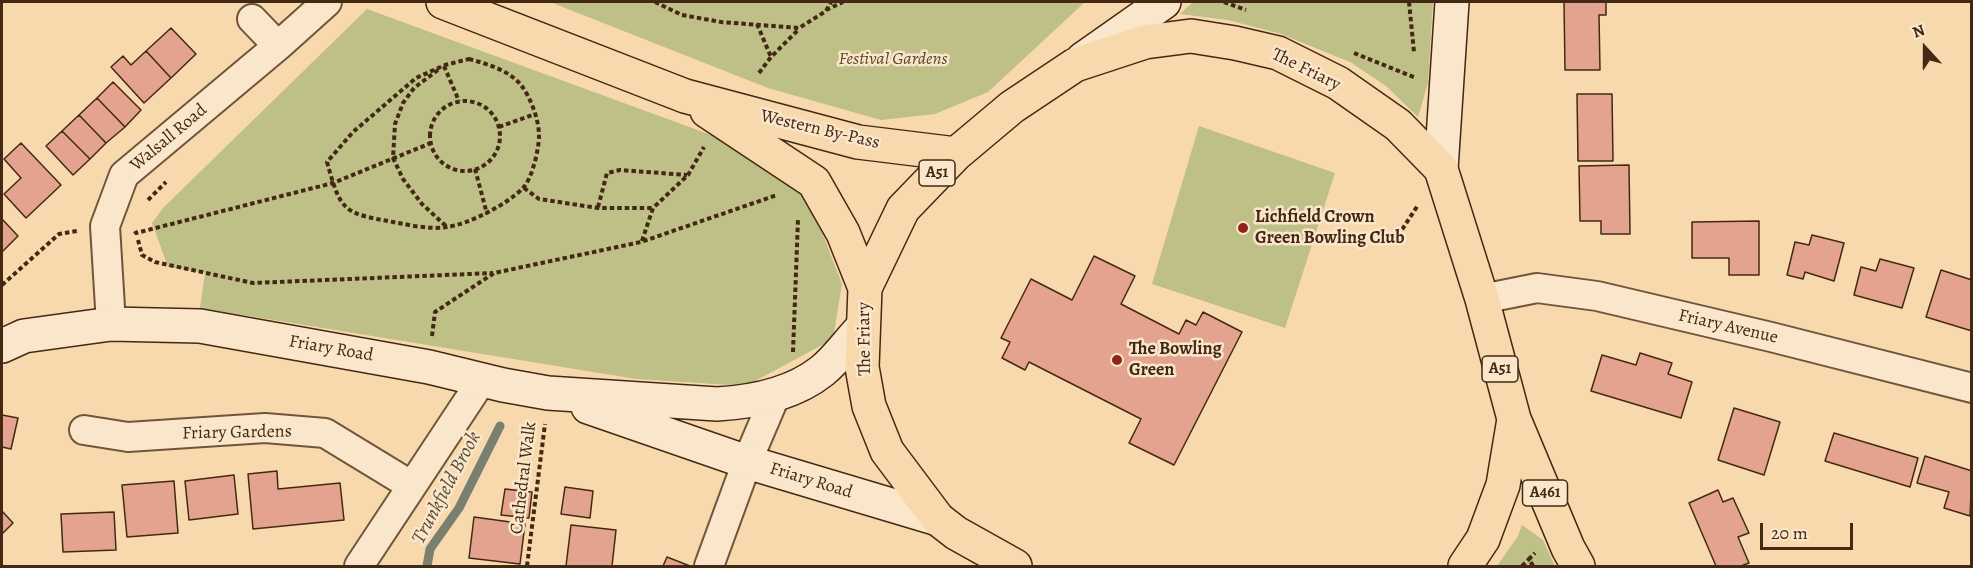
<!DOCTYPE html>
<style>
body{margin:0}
#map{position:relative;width:1973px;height:568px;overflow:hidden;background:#f8d9ad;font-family:Alegreya,serif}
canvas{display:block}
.frame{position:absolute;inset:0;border:3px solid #432913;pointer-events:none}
.north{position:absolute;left:1895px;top:18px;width:60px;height:60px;-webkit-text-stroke:4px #fae6ca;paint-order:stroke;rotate:339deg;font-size:16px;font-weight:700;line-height:24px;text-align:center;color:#432913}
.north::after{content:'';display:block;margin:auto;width:21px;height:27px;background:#432913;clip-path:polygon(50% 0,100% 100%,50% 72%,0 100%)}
.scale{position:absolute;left:1760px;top:523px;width:93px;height:27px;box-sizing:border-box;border:3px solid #432913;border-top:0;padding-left:8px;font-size:18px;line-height:21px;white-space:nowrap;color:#432913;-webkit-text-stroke:4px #fae6ca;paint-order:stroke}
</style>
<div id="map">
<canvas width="1973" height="568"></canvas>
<div class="frame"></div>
<div class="north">N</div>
<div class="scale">20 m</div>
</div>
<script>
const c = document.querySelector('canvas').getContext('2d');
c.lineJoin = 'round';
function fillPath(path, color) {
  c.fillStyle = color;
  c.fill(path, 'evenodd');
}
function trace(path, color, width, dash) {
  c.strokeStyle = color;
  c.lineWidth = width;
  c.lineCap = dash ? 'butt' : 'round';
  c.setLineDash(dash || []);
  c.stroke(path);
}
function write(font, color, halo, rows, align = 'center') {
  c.font = font + ' Alegreya,serif';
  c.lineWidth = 5;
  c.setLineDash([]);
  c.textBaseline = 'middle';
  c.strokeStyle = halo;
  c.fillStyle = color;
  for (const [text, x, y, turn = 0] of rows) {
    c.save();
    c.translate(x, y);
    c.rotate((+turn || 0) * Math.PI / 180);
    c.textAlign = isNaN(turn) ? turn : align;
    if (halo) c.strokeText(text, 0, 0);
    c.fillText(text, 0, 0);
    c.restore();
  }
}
const green = new Path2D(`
 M550,2H1085L988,92L935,114L881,120L768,88Z
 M1193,2H1433L1428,83L1418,117L1386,86L1350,62L1281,34L1228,20L1180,14Z
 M367,9L755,151L811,204L842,284L833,339L746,386L636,379L200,308L205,273L168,267L152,223L163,208Z
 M1199,126L1335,173L1285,328L1152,284Z
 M1522,525L1543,540L1555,566H1497L1518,536Z`);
const stream = new Path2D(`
 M427,566L430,549L459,508L500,426`);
const building = new Path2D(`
 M1564,2H1606V15H1599L1600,70H1565Z
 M171,28L196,54L171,78L146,51Z
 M146,51L171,78L144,103L111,67L123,56L131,65Z
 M113,82L141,110L125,127L97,98Z
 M1577,94H1612L1613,161H1578Z
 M97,98L125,127L106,143L79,115Z
 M79,115L106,143L90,159L62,131Z
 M62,131L90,159L73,175L46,146Z
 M21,143L61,185L26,218L4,194L21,178L4,159Z
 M1629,165L1630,234H1601V221H1580L1579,166Z
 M2,219L18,236L2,252Z
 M1759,221V275H1729V258H1692V222Z
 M1812,235L1844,243L1834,281L1805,272L1803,279L1787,275L1795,242L1809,245Z
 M1094,256L1135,276L1121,304L1179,334L1186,320L1196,325L1203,312L1242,332L1174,465L1129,443L1141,419L1029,362L1025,370L1002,358L1010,342L1001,338L1031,279L1072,300Z
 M1880,259L1914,268L1902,308L1854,295L1861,267L1876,271Z
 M1941,270L1972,280V331L1926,317Z
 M1640,353L1672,363L1668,374L1692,382L1681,418L1591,391L1602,355L1636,365Z
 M1734,408L1780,422L1764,475L1718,460Z
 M2,415L18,418L11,449L2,447Z
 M1834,433L1918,458L1910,487L1825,461Z
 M1925,456L1972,471L1970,516L1944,508L1949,492L1917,483Z
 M277,471L278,489L340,483L344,520L253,529L248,474Z
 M234,475L238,514L189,520L185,481Z
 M174,481L178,533L127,537L122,485Z
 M565,487L593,491L590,518L561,514Z
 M505,489L532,492L529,518L501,515Z
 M1718,490L1723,502L1733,498L1749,533L1738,537L1749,563L1741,566H1716L1689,503Z
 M2,511L13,523L2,534Z
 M114,512L116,550L63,552L61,514Z
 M474,517L525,524L520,564L469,558Z
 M571,525L616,530L612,566H566Z
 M667,557L690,566H663Z`);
const path = new Path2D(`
 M655,2L682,15L721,22L799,28L826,11L831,2
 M1224,2L1246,10
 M1409,2L1414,52
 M826,10L843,2
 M757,24L771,57
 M1354,53L1416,78
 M469,59C487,64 509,70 521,85C531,98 539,120 539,136C539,149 532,179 523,188C508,204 469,224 447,227C430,230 410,225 393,222C343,213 341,212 327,162L353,132L416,78L445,65Z
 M444,66L459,101
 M438,70L414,88L403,103L395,124L393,158L403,179L422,204L447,227
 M759,73L771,57L799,29
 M430 136a35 35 0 1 1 70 0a35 35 0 1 1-70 0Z
 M499,127L535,114
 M475,169L487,214
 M524,188L539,199L598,208H653
 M148,200L166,182
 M598,207L607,173L620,170L687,175
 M135,231L136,233L333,183L431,143
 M138,240L142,255L155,262L253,283L493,273
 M642,241L653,208L688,175L704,147
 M1394,242L1418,205
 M2,285L59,234L77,231
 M432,336L435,312L494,273L641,242L777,195
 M793,352L798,219
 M527,566L545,424
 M1522,566L1529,559
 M1533,566L1529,559L1535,553`);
const street = new Path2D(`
 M252,19L278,46
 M1482,299L1537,288L1597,296L1771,337L1972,388
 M111,324L105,226L124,175L278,46L327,2
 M84,430L128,437L265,428L325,433L412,486
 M359,566L482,380
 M709,566L747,462L776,394`);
const secondary = new Path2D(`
 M1083,59L1164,2
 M1441,169L1452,2
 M2,346L24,336L111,324L200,326L429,367L503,385L548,393L717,404C753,402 793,394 822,371C837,359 849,341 863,327
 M588,407L747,462L938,519`);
const highway = new Path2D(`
 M443,2L685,96L858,142L956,154
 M707,111L814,182L843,233L865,288
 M1514,419L1568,548L1578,566
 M1015,566L956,533L938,519L887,451L869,406L862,367L865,288L903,209L956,154L1012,107L1075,65L1145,42L1191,36L1235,43L1278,53L1338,83L1398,125L1441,169L1482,299L1514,419L1503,485L1483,539L1465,566`);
const markers = [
 [1243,228,6,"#8f2418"],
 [1117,360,6,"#8f2418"]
];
const shields = [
 [937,173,36],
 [1500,369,36],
 [1545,493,45]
];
const shieldNames = [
 ["A51",937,173],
 ["A51",1500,369],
 ["A461",1545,493]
];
const parkNames = [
 ["Festival Gardens",893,60]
];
const streetNames = [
 ["The Friary",1306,70,26],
 ["Western By-Pass",820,130,13],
 ["Walsall Road",169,138,-40],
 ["Friary Avenue",1728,327,13],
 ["The Friary",865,339,-91],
 ["Friary Road",331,349,10],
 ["Friary Gardens",237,433,-1],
 ["Cathedral Walk",524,478,-83],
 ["Friary Road",811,481,17]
];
const poiNames = [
 ["Lichfield Crown",1255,218],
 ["Green Bowling Club",1255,239],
 ["The Bowling",1129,350],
 ["Green",1129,371]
];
const waterNames = [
 ["Trunkfield Brook",447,488,-62]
];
fillPath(green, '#bfbf88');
trace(stream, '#79806f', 9);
fillPath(building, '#e3a38e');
trace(building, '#432913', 1.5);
trace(street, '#70553a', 32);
trace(secondary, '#432913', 36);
trace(highway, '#432913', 36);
trace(path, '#432913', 4, [4.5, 3]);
trace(street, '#fae6ca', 28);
trace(secondary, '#fae6ca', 33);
trace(highway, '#f8d9ad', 33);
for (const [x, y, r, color] of markers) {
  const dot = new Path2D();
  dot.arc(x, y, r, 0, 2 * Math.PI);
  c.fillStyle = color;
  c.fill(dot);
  trace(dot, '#fae6ca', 2);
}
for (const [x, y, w] of shields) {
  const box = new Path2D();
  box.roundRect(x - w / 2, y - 13, w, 26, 4.5);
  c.fillStyle = '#fae6ca';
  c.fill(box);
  trace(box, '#432913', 1.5);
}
write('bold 16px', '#432913', null, shieldNames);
write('italic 18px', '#5c472a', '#fae6ca', parkNames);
write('18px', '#432913', '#fae6ca', streetNames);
write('bold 18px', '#432913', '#fae6ca', poiNames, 'left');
write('italic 20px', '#5a4d3a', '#fae6ca', waterNames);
</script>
